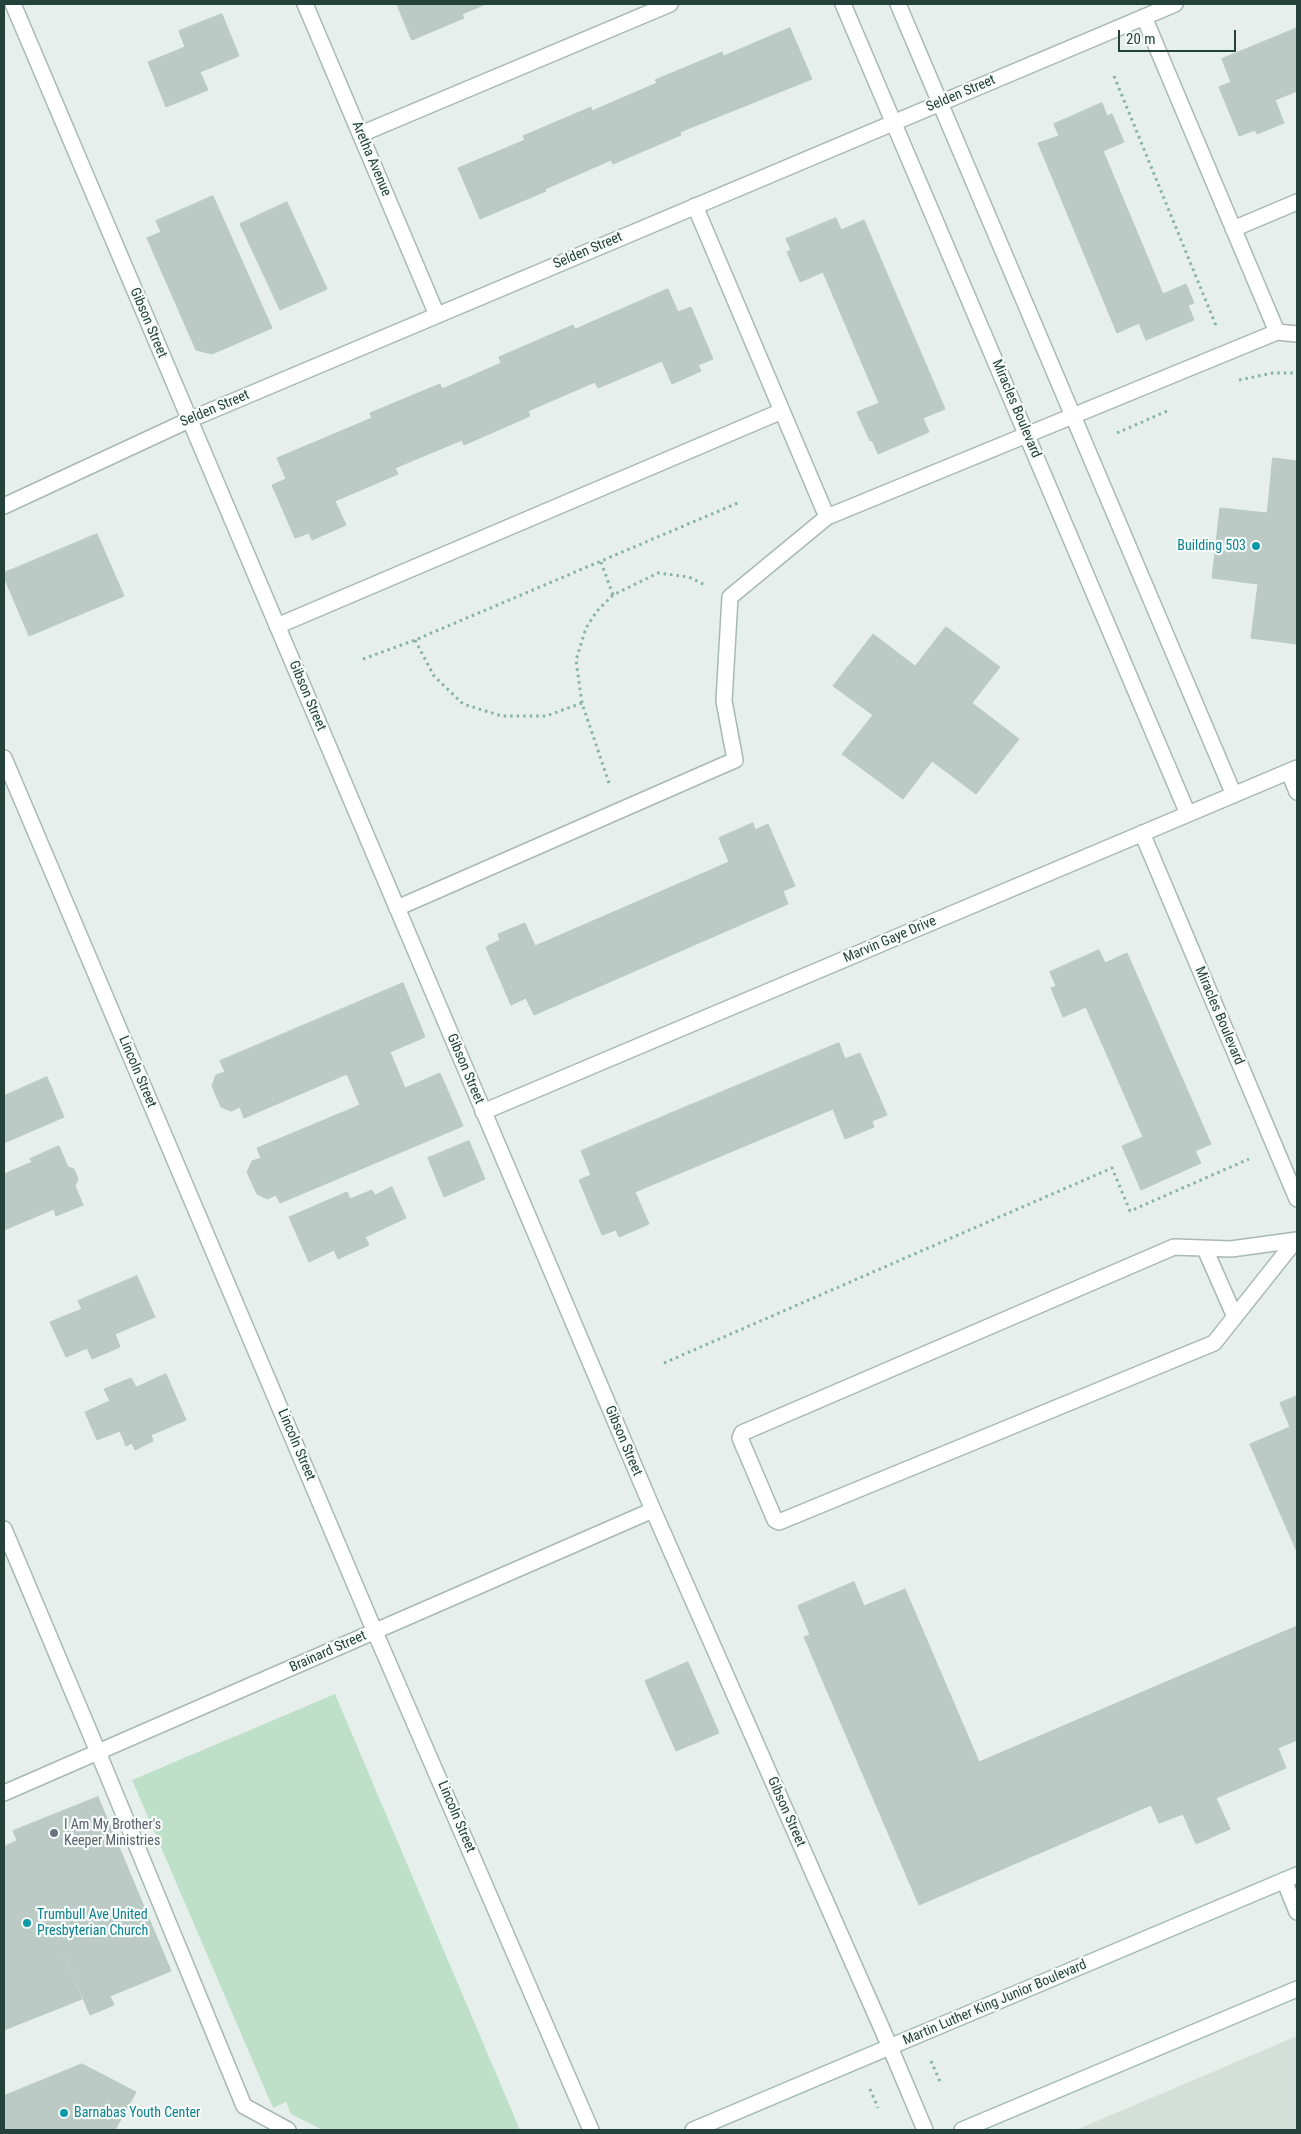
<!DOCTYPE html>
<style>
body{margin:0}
#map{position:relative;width:1301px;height:2134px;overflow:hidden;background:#e6efeb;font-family:"Roboto Condensed",sans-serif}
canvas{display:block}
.frame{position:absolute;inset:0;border:5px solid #24423a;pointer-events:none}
.scale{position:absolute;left:1118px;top:30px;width:118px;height:22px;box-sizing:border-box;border:2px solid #24423a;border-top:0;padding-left:6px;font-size:15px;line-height:18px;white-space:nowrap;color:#24423a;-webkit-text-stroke:4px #f7fbf9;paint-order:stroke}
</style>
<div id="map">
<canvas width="1301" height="2134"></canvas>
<div class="frame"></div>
<div class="scale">20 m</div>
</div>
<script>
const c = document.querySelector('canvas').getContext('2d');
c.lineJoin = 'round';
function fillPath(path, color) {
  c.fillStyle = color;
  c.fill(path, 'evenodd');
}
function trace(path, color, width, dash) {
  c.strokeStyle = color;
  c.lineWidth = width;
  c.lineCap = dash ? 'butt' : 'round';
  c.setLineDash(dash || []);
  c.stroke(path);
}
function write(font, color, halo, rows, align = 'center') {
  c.font = font + ' "Roboto Condensed",sans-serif';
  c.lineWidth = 4.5;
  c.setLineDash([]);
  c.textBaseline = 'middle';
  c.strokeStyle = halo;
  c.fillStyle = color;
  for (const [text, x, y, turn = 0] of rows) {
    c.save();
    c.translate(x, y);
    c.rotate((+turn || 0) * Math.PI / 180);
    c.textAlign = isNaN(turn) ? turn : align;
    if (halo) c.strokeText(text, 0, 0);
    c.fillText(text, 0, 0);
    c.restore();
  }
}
const built = new Path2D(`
 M1297,2036V2130H1076Z`);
const green = new Path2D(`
 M335,1694L520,2130H323L291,2114L286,2102L273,2108L132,1780Z`);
const building = new Path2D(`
 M397,4H486L462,14L464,18L412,40Z
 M222,14L239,56L200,72L208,90L166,107L148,62L185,47L179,31Z
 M790,28L812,79L680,132L681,135L613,164L611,160L545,189L546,191L480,219L458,168L525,140L523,136L591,107L592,111L657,83L655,80L722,52L723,56Z
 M1297,28V91L1275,100L1284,123L1257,134L1255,130L1239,136L1219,87L1231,82L1222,59Z
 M1102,103L1107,116L1112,114L1124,142L1103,151L1163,294L1186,284L1194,303L1188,305L1194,320L1146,340L1139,323L1117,333L1038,143L1059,136L1054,124Z
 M213,196L272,328L212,354L196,350L147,238L161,232L156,221Z
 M287,202L327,289L280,310L240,224Z
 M836,218L841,230L864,220L945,409L923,418L929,432L878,454L872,440L870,441L857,412L879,403L823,272L800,282L787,252L791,250L786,239Z
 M668,289L678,312L691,307L713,359L698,365L701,371L672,384L662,361L598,388L595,382L528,411L530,416L464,445L462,440L395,468L398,474L335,501L346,525L312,540L309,533L295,538L272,485L286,479L277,458L372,418L370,413L440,384L442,389L501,363L499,357L573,325L575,329Z
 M1273,458L1297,461V644L1251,638L1258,584L1212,578L1220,508L1267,513Z
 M97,534L124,596L29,636L4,577V573Z
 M946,627L1000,667L972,703L1019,739L976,794L932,761L903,799L842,754L873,715L833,686L873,634L915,666Z
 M753,823L755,830L768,824L795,886L783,891L788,904L534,1015L526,998L511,1005L486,947L500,940L498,934L525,923L535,946L729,862L719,838Z
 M1099,950L1105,963L1127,953L1211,1144L1195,1151L1201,1163L1141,1190L1122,1146L1143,1137L1086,1007L1063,1017L1051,988L1056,986L1050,972Z
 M403,983L425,1037L390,1052L405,1088L440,1073L463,1126L280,1203L276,1195L267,1199L257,1194L247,1172L252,1161L261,1158L257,1148L360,1105L347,1074L244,1118L240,1107L231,1111L221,1107L212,1086L216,1075L225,1072L220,1061Z
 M839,1043L845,1059L860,1053L887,1115L872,1121L874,1127L845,1139L833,1109L635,1192L649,1224L619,1237L616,1230L602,1235L579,1180L591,1175L581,1151Z
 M47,1077L64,1117L4,1143V1096Z
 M469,1141L485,1179L444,1197L428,1158Z
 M59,1146L68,1167L74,1169L78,1179L75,1186L83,1205L56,1216L54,1209L4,1230V1174L32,1162L30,1159Z
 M392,1187L406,1218L365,1237L369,1245L338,1259L334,1250L309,1262L289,1217L347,1192L350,1199L372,1190L375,1195Z
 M137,1276L155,1317L115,1334L120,1347L92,1359L87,1348L66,1357L50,1322L82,1309L78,1301Z
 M166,1374L186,1420L151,1435L153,1441L135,1450L132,1443L126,1446L120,1431L97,1440L85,1412L110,1401L104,1389L131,1378L136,1387Z
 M1297,1396V1552L1250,1444L1290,1427L1280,1403Z
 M854,1582L864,1606L905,1589L979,1762L1297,1626V1740L1278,1748L1286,1768L1216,1798L1230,1829L1196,1844L1183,1814L1159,1823L1151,1805L919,1905L804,1637L810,1635L798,1606Z
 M688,1662L719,1733L676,1751L645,1681Z
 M98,1797L171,1971L110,1996L114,2005L90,2015L13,1831Z
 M17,1841L82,1999L4,2030V1847Z
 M82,2064L136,2092L115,2130H4V2096Z`);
const path = new Path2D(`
 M1114,76L1217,328
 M1239,380L1273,373H1297
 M1117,433L1167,411
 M601,562L613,595
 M415,640L434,676L463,704L502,716H546L582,703
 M363,659L415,640L740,502
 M609,783L582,703L576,660L586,628L597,611L613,595L658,573L689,577L705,585
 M664,1363L1112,1168L1130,1211L1249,1159
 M931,2061L941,2084
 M870,2089L878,2108`);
const lane = new Path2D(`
 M1144,17L1277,332
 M361,134L670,4
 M695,206L827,517
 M1233,229L1297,202
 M277,626L782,411
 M397,908L735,760L724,701L730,597L827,517L1277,332L1297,334
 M1295,1241L1214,1343L779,1522L775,1520L740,1438L742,1433L1174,1247L1231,1249L1297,1240
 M1205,1249L1235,1317
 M4,1529L98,1752L244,2106L288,2130`);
const street = new Path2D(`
 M13,4L653,1510L890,2047L925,2130
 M305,4L437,315
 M843,4L1188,814
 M898,4L1234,795
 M4,506L189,420L1175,4
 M4,758L375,1632L591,2130
 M1289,772L1297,792
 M1142,833L1297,1199
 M483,1112L1297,768
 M4,1793L653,1510`);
const secondary = new Path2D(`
 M1284,1880L1297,1912
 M693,2130L1297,1875
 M962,2130L1297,1989`);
const markers = [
 [1256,546,5,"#0f9aa8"],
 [54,1833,5,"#6b7280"],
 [27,1923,5,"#0f9aa8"],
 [64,2113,5,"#0f9aa8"]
];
const streetNames = [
 ["Selden Street",961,94,-23],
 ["Aretha Avenue",371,159,67],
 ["Selden Street",588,251,-23],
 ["Gibson Street",148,323,67],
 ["Selden Street",215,409,-23],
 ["Miracles Boulevard",1016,409,67],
 ["Gibson Street",307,696,67],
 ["Marvin Gaye Drive",890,940,-23],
 ["Miracles Boulevard",1219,1016,67],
 ["Gibson Street",465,1069,67],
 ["Lincoln Street",137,1072,67],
 ["Gibson Street",623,1441,67],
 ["Lincoln Street",296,1445,67],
 ["Brainard Street",328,1652,-24],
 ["Gibson Street",786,1812,66],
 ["Lincoln Street",456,1817,67],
 ["Martin Luther King Junior Boulevard",995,2003,-23]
];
const cultureNames = [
 ["Building 503",1246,546,"right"],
 ["Trumbull Ave United",37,1915],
 ["Presbyterian Church",37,1931],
 ["Barnabas Youth Center",74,2113]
];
const worshipNames = [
 ["I Am My Brother's",64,1825],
 ["Keeper Ministries",64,1841]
];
fillPath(built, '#d4dfda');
fillPath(green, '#bfe0c8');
fillPath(building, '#bbcac4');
trace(building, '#b8c9c2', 1);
trace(lane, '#a8b8b2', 18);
trace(street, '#a8b8b2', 18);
trace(secondary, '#a4bbb3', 18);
trace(path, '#86b3a5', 3, [2.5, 4]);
trace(lane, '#fff', 15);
trace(street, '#fff', 15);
trace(secondary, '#fff', 15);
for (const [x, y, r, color] of markers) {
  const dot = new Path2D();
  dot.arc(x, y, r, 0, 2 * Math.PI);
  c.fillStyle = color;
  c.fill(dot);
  trace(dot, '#f7fbf9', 2);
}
write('14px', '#24423a', '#f7fbf9', streetNames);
write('14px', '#0d838f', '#f7fbf9', cultureNames, 'left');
write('14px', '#5b616d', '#f7fbf9', worshipNames, 'left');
</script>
